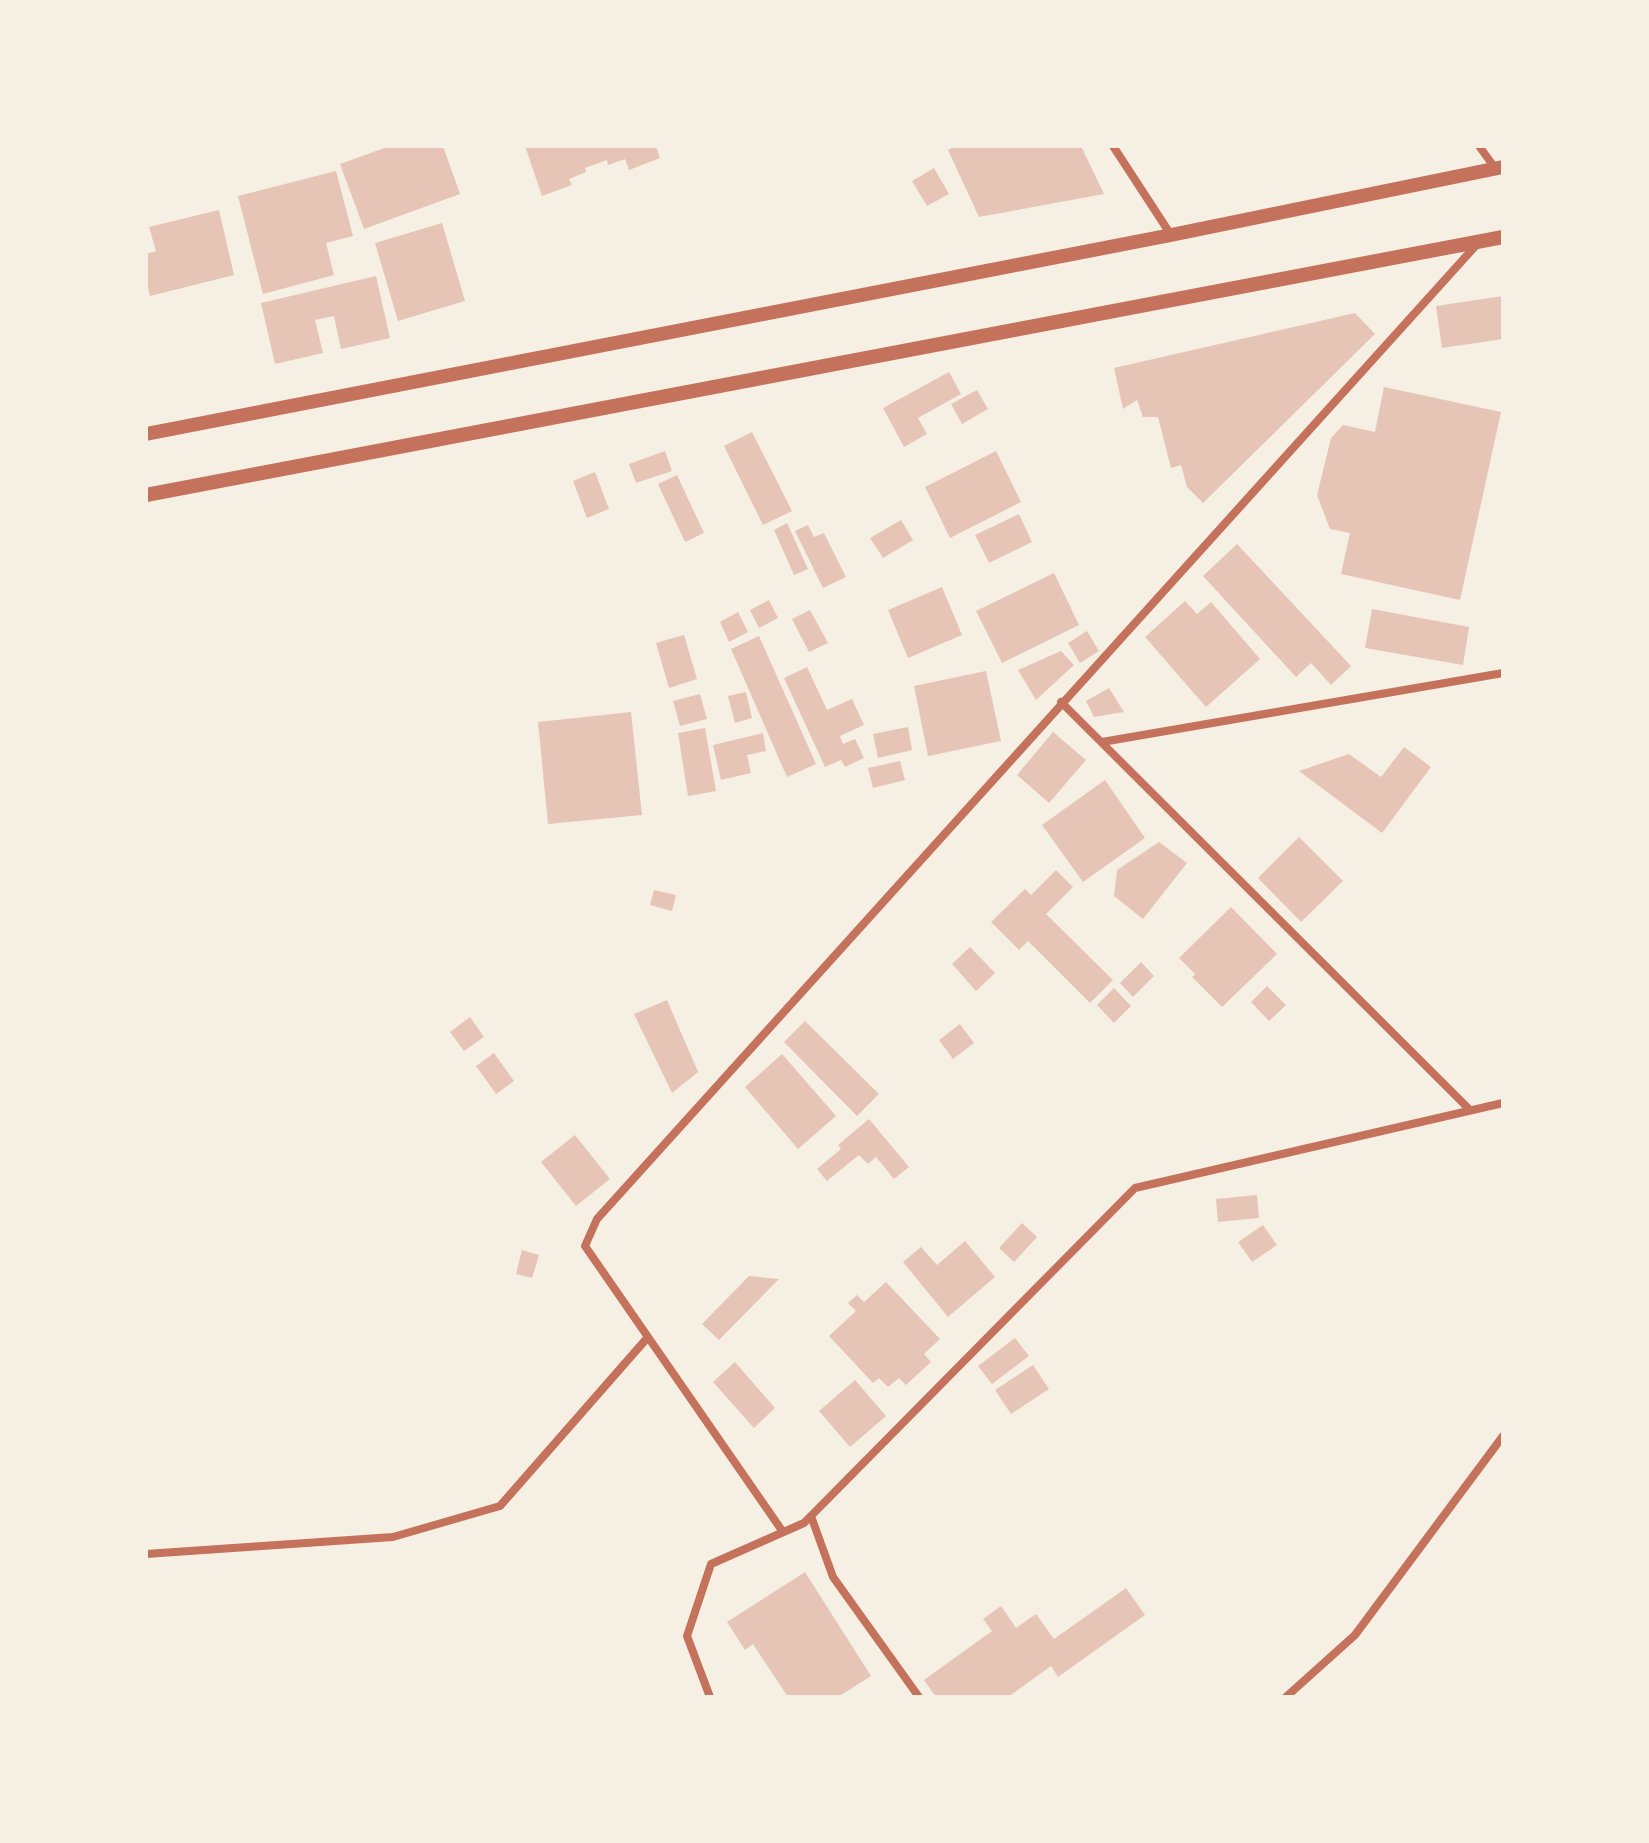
<!DOCTYPE html>
<style>
body{margin:0}
#map{position:relative;width:1649px;height:1843px;overflow:hidden;background:#f6efe4;font-family:"DejaVu Sans",sans-serif}
canvas{display:block}
.frame{position:absolute;inset:0;border:148px solid #f6efe4;pointer-events:none}
</style>
<div id="map">
<canvas width="1649" height="1843"></canvas>
<div class="frame"></div>
</div>
<script>
const c = document.querySelector('canvas').getContext('2d');
c.lineJoin = 'round';
function fillPath(path, color) {
  c.fillStyle = color;
  c.fill(path, 'evenodd');
}
function trace(path, color, width, dash) {
  c.strokeStyle = color;
  c.lineWidth = width;
  c.lineCap = dash ? 'butt' : 'round';
  c.setLineDash(dash || []);
  c.stroke(path);
}
const building = new Path2D(`
 M390,146H443L460,194L364,229L340,164Z
 M525,146H656L660,158L629,170L625,159L608,165L607,160L585,168L586,172L569,179L572,185L542,196Z
 M956,146H1081L1104,194L979,217L948,150Z
 M934,168L949,194L927,206L912,181Z
 M336,171L353,236L326,243L334,275L263,294L238,196Z
 M219,210L234,275L150,296L146,280V254L156,251L149,227Z
 M442,223L465,301L398,321L375,243Z
 M376,276L390,338L341,349L334,316L315,320L323,353L275,364L261,303Z
 M1503,296V339L1442,348L1436,306Z
 M1355,313L1375,334L1203,503L1187,487L1181,465L1171,468L1158,417H1143L1137,400L1123,409L1114,368Z
 M949,372L961,394L918,418L927,434L904,447L883,408Z
 M1384,387L1501,412L1460,600L1341,574L1350,533L1330,529L1317,495L1331,438L1343,425L1375,432Z
 M977,390L988,409L962,424L951,404Z
 M752,432L792,511L763,525L724,446Z
 M665,451L672,471L636,483L629,464Z
 M996,451L1021,502L950,538L925,487Z
 M595,472L609,509L587,518L573,481Z
 M677,475L704,533L685,542L658,484Z
 M1019,514L1032,542L989,563L975,535Z
 M901,520L913,540L883,558L870,538Z
 M787,523L808,569L794,575L774,530Z
 M808,525L814,537L824,533L846,577L823,588L795,531Z
 M1237,544L1351,666L1331,685L1311,663L1296,677L1203,576Z
 M1054,573L1079,625L1002,663L976,611Z
 M942,587L962,635L908,658L888,610Z
 M769,600L778,618L759,628L750,610Z
 M1185,601L1197,614L1211,602L1260,659L1206,707L1145,637Z
 M1372,609L1469,627L1463,665L1365,648Z
 M810,610L828,643L809,652L792,619Z
 M738,612L748,632L729,642L720,622Z
 M1087,631L1099,651L1080,663L1068,643Z
 M684,635L697,679L669,688L656,643Z
 M759,636L816,764L787,777L731,649Z
 M1061,651L1074,665L1036,700L1018,670Z
 M807,667L827,710L852,699L864,725L840,736L843,744L855,739L864,758L845,767L841,760L825,767L784,678Z
 M986,671L1001,741L928,756L914,686Z
 M1109,688L1124,712L1094,717L1086,701Z
 M746,692L752,718L735,723L728,696Z
 M700,694L707,719L680,726L673,701Z
 M631,712L642,815L548,824L538,722Z
 M908,727L912,750L878,758L873,734Z
 M705,728L716,791L688,796L678,733Z
 M1053,732L1086,760L1049,803L1017,775Z
 M763,733L766,751L747,755L751,773L721,780L713,745Z
 M1404,747L1431,767L1382,833L1299,771L1349,754L1381,777Z
 M900,761L905,780L873,788L868,768Z
 M1105,780L1145,838L1083,882L1042,825Z
 M1299,837L1343,881L1301,922L1258,878Z
 M1159,842L1187,863L1143,919L1114,896L1117,870Z
 M1056,870L1073,887L1046,914L1113,980L1090,1003L1028,941L1019,950L991,922L1025,889L1031,895Z
 M654,890L676,895L672,911L650,905Z
 M1231,907L1277,954L1222,1007L1192,977L1195,974L1179,958Z
 M970,947L995,973L976,991L952,964Z
 M1141,962L1154,976L1133,997L1120,983Z
 M1267,986L1286,1005L1269,1021L1251,1002Z
 M1114,988L1131,1006L1114,1023L1097,1005Z
 M667,1000L698,1072L672,1093L634,1014Z
 M470,1017L484,1037L464,1051L450,1032Z
 M805,1021L879,1094L857,1116L784,1042Z
 M960,1024L974,1043L953,1059L939,1040Z
 M494,1053L514,1081L496,1094L476,1066Z
 M782,1054L836,1116L798,1149L745,1087Z
 M869,1119L909,1167L894,1179L876,1157L868,1164L859,1155L827,1181L817,1169L841,1149L838,1145Z
 M575,1135L610,1179L576,1206L541,1162Z
 M1257,1195L1259,1218L1218,1222L1216,1199Z
 M1022,1223L1037,1237L1014,1262L999,1248Z
 M1263,1225L1277,1245L1252,1262L1238,1242Z
 M965,1241L995,1277L948,1317L903,1262L921,1247L937,1265Z
 M522,1250L539,1255L532,1278L516,1274Z
 M749,1276L779,1279L719,1340L702,1324Z
 M886,1282L940,1339L924,1354L931,1362L906,1385L899,1378L888,1387L879,1378L873,1383L829,1336L856,1311L848,1303L857,1295L864,1302Z
 M1015,1338L1029,1356L992,1384L978,1366Z
 M735,1362L775,1408L754,1428L713,1382Z
 M1033,1365L1049,1389L1011,1414L995,1390Z
 M855,1380L886,1416L850,1447L819,1411Z
 M805,1572L871,1676L838,1697H788L753,1644L745,1650L727,1622Z
 M1126,1588L1145,1615L1058,1677L1051,1666L1008,1697H936L924,1680L992,1631L983,1619L1001,1606L1016,1628L1036,1614L1054,1639Z`);
const minor = new Path2D(`
 M1113,146L1171,235
 M1479,146L1495,168
 M1061,702L1470,1110
 M1102,742L1503,673
 M811,1516L833,1577L919,1697
 M783,1532L585,1246L597,1219L1479,242
 M146,1554L393,1537L500,1506L648,1337
 M710,1697L687,1636L711,1564L804,1523L1135,1188L1503,1103
 M1286,1697L1355,1635L1503,1436`);
const tertiary = new Path2D(`
 M146,434L1171,235L1503,167
 M146,495L1503,237`);
fillPath(building, '#e6c5b7');
trace(minor, '#c5725c', 8);
trace(tertiary, '#c5725c', 14);
</script>
